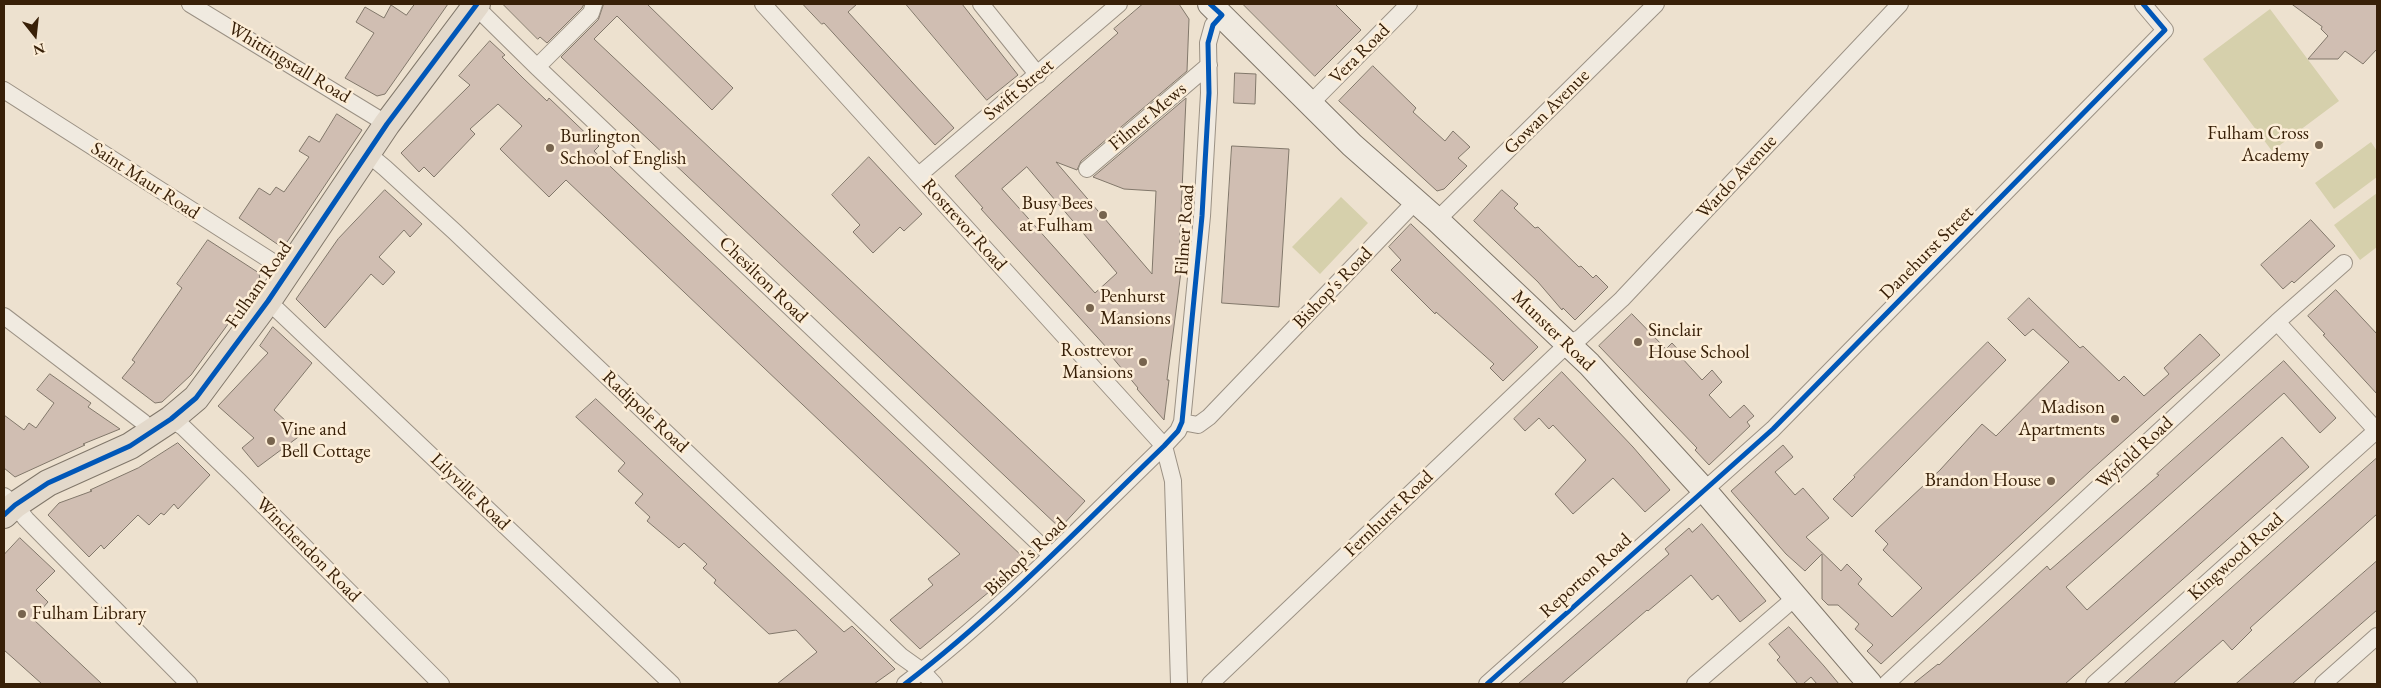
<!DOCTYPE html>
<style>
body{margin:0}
#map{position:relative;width:2381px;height:688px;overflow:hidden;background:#ede1cf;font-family:"EB Garamond",serif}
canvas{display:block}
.frame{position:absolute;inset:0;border:5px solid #382008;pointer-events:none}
.north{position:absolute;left:10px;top:10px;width:50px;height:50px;-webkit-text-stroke:4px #fcedd7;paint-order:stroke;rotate:164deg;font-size:14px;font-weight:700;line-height:20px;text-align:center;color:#382008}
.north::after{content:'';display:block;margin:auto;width:18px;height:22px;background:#382008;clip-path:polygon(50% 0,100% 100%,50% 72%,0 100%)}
</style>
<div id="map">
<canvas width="2381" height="688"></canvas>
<div class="frame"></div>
<div class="north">N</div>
</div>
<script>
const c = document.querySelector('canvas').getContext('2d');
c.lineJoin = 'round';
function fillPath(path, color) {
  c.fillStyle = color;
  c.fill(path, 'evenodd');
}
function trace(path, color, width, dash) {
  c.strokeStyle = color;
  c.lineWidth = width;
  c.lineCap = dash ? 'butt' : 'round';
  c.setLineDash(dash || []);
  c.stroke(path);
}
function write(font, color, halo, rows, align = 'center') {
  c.font = font + ' "EB Garamond",serif';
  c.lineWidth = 5;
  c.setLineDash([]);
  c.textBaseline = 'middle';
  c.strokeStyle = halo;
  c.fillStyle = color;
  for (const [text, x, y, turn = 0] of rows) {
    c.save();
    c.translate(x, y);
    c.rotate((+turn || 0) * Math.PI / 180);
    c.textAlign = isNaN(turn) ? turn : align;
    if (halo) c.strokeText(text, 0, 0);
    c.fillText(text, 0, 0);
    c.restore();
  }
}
const green = new Path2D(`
 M2270,9L2339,101L2272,151L2203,59Z
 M2371,142L2377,151V177L2334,209L2315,183Z
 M2377,193V247L2360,260L2334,225Z
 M1341,197L1368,223L1320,274L1292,247Z`);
const building = new Path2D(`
 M415,4H448L385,94L377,96L345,78L374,33L356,22L365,7L384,18L391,5L406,15Z
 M503,4H584L582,8L547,43L540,37L538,39Z
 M604,4H647L733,88L712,110L617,16L594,39L1085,501L1060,528L561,57L598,20Z
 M803,4H857L848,12L954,128L935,145L824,23L822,24Z
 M906,4H962L1018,75L987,100Z
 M1143,4H1179L1189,19L1187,71L1081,161L1077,170L1056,162L1152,274L1156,191L1124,189L1093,177L1186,98L1179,260L1184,266L1181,271L1178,295L1167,380H1169L1164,420L1137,389L1138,388L1107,351V348L981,209L983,208L955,176L1118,33L1114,29ZM1027,167L1117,273L1095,293L1002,189Z
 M1243,4H1335L1361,30L1315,76Z
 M2292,4H2377V49L2363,64L2345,51L2338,59H2308L2328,36L2321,29L2322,27Z
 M490,41L505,55L502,57L523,78L547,101L549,98L599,146L594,151L1024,558L996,588L995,587L920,649L890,620L933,585L928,579L960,554L566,180L549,197L500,149L522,126L498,104L470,129L475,134L434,177L424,167L419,172L401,153L470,85L459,76Z
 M1373,66L1416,108L1413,112L1445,141L1453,131L1470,147L1458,158L1467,166L1444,189L1437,191L1339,101Z
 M1235,73L1256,74L1255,104L1234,103Z
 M337,114L362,130L283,248L239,218L259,188L270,195L276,187L284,192L309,157L299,151L309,136L319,142Z
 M1232,146L1289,149L1279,307L1222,303Z
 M869,157L922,214L904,231L900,227L873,253L853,232L860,225L832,195Z
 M385,190L422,224L410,237L404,230L379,257L395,272L383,285L371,274L325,328L296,299L338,239Z
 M1502,190L1518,204L1514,208L1535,228L1538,227L1579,267L1581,266L1593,278L1596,275L1608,287L1575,320L1563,308L1562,310L1538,282L1474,221Z
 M2311,220L2335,246L2294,283L2292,281L2283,289L2261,265Z
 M1411,224L1538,347L1503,381L1490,368L1494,364L1436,312L1435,314L1391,270L1401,260L1389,247Z
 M208,240L259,273L260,280L191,375L162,402L155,403L122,378L135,362L132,360L182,288L177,284Z
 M2336,290L2377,334V394L2323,335L2325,334L2308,316Z
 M2029,298L2080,348L2083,346L2119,381L2124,376L2144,396L2169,374L2164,368L2200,334L2220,355L2090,471L1881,664L1867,651L1873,645L1855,629L1859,624L1838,605H1828L1822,599V554L1805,571L1786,554L1731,491L1783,445L1793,457L1775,472L1795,495L1803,488L1829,518L1806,537L1841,571L1847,564L1862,579L1858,584L1892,617L1922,588L1883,550L1888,544L1875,531L1940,470L1982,424L1996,436L2069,362L2033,329L2025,336L2008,319Z
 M1632,314L1666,349L1672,343L1683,355L1681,357L1702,380L1712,370L1722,382L1709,395L1730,418L1744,405L1754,416L1747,422L1750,426L1709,465L1695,450L1697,448L1599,346Z
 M273,327L312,363L274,410L301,435L258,467L242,448L254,438L218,406L268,353L260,346Z
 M1988,342L2006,360L1852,517L1833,499L1855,477L1854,476Z
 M2284,361L2336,418L2320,433L2284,393L2066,587L2087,610L2282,437L2309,467L2065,684H1913L1938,664L1939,665L2047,566L2050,570L2159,475L2157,474Z
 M1562,372L1633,447L1670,490L1645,512L1613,478L1573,514L1555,494L1586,460L1553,425L1549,429L1539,418L1525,431L1514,419Z
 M50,374L91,403L88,407L120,429L83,444L85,445L15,477L4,468V415L24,430L29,423L36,428L54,403L37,390Z
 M596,399L844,632L852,626L895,669L874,684H777L817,652L796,630L769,634L714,583L716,580L703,568L707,564L684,543L679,548L647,521L650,517L635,503L643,494L618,471L625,463L576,417Z
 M178,443L210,475L178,509L174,504L164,515L161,513L149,525L138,515L104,549L101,545L89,557L48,515L59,503L92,491L90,490L138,468Z
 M2377,458V514L2250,628L2252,630L2232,650L2223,640L2173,684H2124Z
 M1702,524L1766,601L1740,622L1718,595L1712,600L1691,575L1648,611L1647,610L1561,684H1518L1669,554L1665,549L1689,528L1692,532Z
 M20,538L55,571L36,590L48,602L33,619L102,684H42L4,650V555Z
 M2377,561V610L2292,684H2236Z
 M1789,627L1824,666L1839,684H1817L1811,677L1803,684H1798L1777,660L1780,657L1769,644Z`);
const street = new Path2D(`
 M190,4L387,124
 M473,4L537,67L1051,555
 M763,4L1164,446L1173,481L1179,684
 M981,4L1038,75
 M537,67L591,13L594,4
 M4,90L287,271
 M1311,103L1409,4
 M367,153L385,168L455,232L901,656L922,671L934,684
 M1087,169L1209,65
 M919,175L1119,4
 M1437,220L1656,4
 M268,301L672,684
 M4,316L143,422L152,433
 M2277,322L2344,263
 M171,419L183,427L240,482L441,684
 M1182,422L1198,425L1209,417L1415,202
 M4,496L15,505L26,519L189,684
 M905,684C998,613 1080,527 1164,446L1178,431L1182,422L1202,216L1209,93L1208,43L1213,25L1222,15
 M1210,684L1556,355L1568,344L1580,338L1622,299L1900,4
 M1487,684L1773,429L2165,30L2143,4
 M1695,684L1796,597
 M1886,684L2277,322L2377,431
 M2094,684L2377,430
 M2323,684L2377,636`);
const secondary = new Path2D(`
 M1210,4L1352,145L1437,220L1589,364L1705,491L1870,684`);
const primary = new Path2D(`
 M4,515L15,505L48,483L130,446L171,419L196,398L268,301L387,124L477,4`);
const cycleway = new Path2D(`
 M4,515L15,505L48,483L130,446L171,419L196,398L268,301L387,124L477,4
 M905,684C998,613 1080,527 1164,446L1178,431L1182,422L1202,216L1209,93L1208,43L1213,25L1222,15L1210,4
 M1487,684L1773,429L2165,30L2143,4`);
const markers = [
 [2319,145,5,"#77644e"],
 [550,148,5,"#77644e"],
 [1103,215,5,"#77644e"],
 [1090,308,5,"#77644e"],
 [1638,342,5,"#77644e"],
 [1143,362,5,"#77644e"],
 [2115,419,5,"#77644e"],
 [271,441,5,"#77644e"],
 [2051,481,5,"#77644e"],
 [22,614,5,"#77644e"]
];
const streetNames = [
 ["Vera Road",1360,54,-45],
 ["Whittingstall Road",289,63,31],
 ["Swift Street",1019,90,-40],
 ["Gowan Avenue",1547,112,-45],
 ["Filmer Mews",1148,117,-40],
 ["Wardo Avenue",1737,177,-47],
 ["Saint Maur Road",145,181,33],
 ["Rostrevor Road",964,225,48],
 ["Filmer Road",1185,230,-86],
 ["Danehurst Street",1927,253,-45],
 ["Chesilton Road",763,280,44],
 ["Fulham Road",259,285,-55],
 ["Bishop's Road",1333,288,-46],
 ["Munster Road",1553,331,44],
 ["Radipole Road",645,412,43],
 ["Wyfold Road",2135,453,-43],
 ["Lilyville Road",470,492,44],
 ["Fernhurst Road",1389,514,-44],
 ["Winchendon Road",308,550,45],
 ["Bishop's Road",1026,557,-43],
 ["Kingwood Road",2236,557,-42],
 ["Reporton Road",1586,576,-42]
];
const poiNames = [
 ["Fulham Cross",2309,134],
 ["Academy",2309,156],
 ["Burlington",560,137,"left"],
 ["School of English",560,159,"left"],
 ["Busy Bees",1093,204],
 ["at Fulham",1093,226],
 ["Penhurst",1100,297,"left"],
 ["Mansions",1100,319,"left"],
 ["Sinclair",1648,331,"left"],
 ["House School",1648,353,"left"],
 ["Rostrevor",1133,351],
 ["Mansions",1133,373],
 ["Madison",2105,408],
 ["Apartments",2105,430],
 ["Vine and",281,430,"left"],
 ["Bell Cottage",281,452,"left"],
 ["Brandon House",2041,481],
 ["Fulham Library",32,614,"left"]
];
fillPath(green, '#d6d0ac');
fillPath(building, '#d0beb2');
trace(building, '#81776a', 1);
trace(street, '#9b9184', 18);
trace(secondary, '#81776a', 26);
trace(primary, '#81776a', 28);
trace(street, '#f0eae0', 16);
trace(secondary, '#f0eae0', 24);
trace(primary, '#e3d9cb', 26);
trace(cycleway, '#0057b8', 5);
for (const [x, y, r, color] of markers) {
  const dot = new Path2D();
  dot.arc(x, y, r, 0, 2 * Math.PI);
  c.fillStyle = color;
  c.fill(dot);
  trace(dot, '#fcedd7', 2);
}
write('19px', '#382008', '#fcedd7', streetNames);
write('19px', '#382008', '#fcedd7', poiNames, 'right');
</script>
